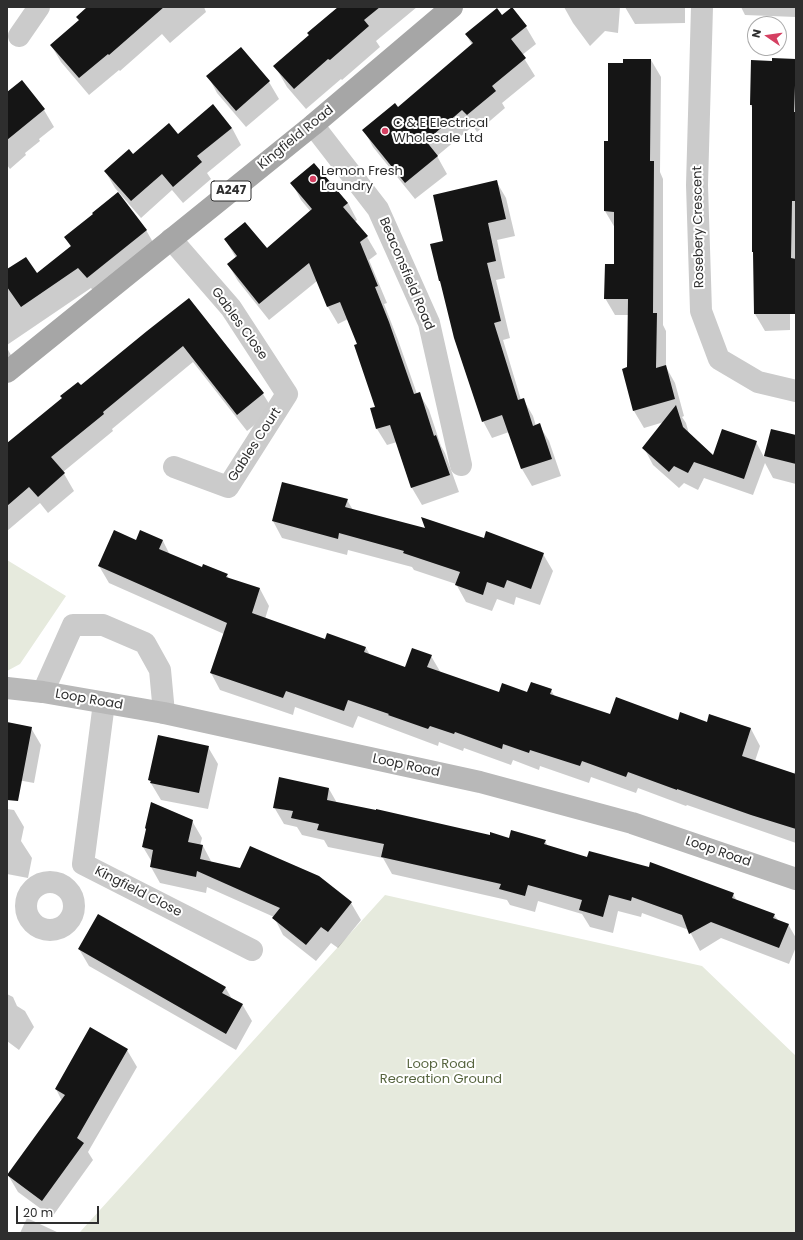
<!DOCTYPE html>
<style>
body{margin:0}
#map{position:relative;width:803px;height:1240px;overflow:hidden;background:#fff;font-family:Poppins,sans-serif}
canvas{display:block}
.frame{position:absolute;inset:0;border:8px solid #2e2e2e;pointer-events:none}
.north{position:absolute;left:747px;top:16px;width:40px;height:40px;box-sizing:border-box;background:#fff;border:1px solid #ababab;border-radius:50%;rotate:283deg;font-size:11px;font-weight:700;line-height:16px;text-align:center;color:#2e2e2e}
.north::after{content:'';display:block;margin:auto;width:14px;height:18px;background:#d54062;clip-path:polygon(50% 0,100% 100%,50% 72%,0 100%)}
.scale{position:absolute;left:16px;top:1206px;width:83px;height:18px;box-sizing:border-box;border:2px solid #2e2e2e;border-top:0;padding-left:5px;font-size:12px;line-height:14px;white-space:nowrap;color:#2e2e2e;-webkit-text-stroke:3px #fff;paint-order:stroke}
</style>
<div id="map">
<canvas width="803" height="1240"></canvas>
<div class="frame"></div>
<div class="north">N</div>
<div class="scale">20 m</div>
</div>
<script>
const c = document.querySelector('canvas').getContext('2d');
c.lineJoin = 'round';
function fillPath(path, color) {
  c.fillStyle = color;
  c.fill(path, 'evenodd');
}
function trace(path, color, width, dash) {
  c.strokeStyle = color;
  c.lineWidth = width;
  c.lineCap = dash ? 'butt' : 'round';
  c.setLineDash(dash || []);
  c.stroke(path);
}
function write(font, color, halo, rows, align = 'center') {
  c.font = font + ' Poppins,sans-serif';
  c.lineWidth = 4;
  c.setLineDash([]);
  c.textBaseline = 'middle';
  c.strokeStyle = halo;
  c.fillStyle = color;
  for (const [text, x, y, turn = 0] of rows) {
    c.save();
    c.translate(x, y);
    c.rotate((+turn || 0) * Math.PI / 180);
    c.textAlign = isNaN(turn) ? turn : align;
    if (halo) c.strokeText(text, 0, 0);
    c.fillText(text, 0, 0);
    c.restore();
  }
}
const green = new Path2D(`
 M7,560L66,596L20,664L7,671Z
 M385,895L702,966L796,1056V1233H82L80,1232Z`);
const shadow = new Path2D(`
 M89,7H204L206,12L170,43L162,34L120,71L119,70L89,95L61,62L51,45L80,21Z
 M339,7H417L376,41L380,47L342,80L341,79L306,109L287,87L275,66L309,36L308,34Z
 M564,7H620L618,33L605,31L590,46L573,23Z
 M625,7H685V23L635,24Z
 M741,7H796V17L745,15Z
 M502,17L526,27L536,44L522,55L535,76L502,103L505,108L477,132L473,126L437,156L447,174L415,199L373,147L364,130L398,108L472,45L466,34Z
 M241,48L269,82L279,99L246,127L217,93L208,76Z
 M651,60L661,77L660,172L663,179V325L666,331V367L675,383L684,416L682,417L686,423L689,434L714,456L756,442L764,457L772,430L796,436V484L773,478L765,463L753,495L704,478L698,490L684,483L679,488L653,465L644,448L664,422L644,428L634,411L623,370L628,368V315H615L605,298L615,265V228L605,211V142H609L624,64Z
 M795,60L796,264H790V330L765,331L755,314L754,254L753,252V110L751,105L773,62Z
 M22,82L44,110L54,127L39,139L40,141L25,153L26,155L10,169L7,165V94Z
 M232,128L241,145L207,173L211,179L183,203L172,190L141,218L115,188L105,171L133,156L178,135Z
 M314,164L348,203L357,220L355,222L367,237L377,254L369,260L387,303L384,304L398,340L417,394L419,393L429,410L441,446L445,453L459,492L422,505L412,488L397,442L387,445L377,429L376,407L359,345L348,319L338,324L328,307L317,281L269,320L238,281L228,264L236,258L225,239L266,250L311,212L301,200L292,183Z
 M496,181L506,198L515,236L497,240L505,278L496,280L510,338L503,340L521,400L523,399L533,416L536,426L539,425L549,441L561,476L532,486L522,469L509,432L492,438L483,421L441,284L439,280L444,242Z
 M146,230L158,251L99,298L91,288L7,345V271L37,275L71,247L65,237Z
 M189,299L263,394L273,410L247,431L193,362L112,429L113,431L63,472L74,491L48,513L40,503L7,531V445Z
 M7,348L16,364L7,372Z
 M347,500L353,510L426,530L543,554L553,571L540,605L516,597L514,605L497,599L492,611L466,602L456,584L414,570L412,567L348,550L347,555L282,538L273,521Z
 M141,531L163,541L170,555L202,569L227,575L229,579L260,589L269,606L265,619L325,640L366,648L370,655L406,668L431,656L441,673L500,694L528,693L551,690L555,697L610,716L707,723L751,729L760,746L755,761L794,774L796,767V843L687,805L686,806L638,788L636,793L591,777L589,783L540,766L539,770L513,760L511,765L464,748L463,751L439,742L438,746L358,716L353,728L295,707L293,715L220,690L211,673L224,634L109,583L99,566L136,541Z
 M7,723L31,728L41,745L34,783L7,778Z
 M208,747L218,764L208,809L161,800L149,780Z
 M329,789L337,803L490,836L509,839L545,841L548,846L588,858L733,894L737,901L774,915L778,920L788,924L796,938V947L789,964L721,938L700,951L689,930L642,913L641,917L618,911L613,933L590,927L582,914L538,901L535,912L510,905L507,900L392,874L383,858L328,847L324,840L302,835L297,827L284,824L274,807Z
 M7,809L14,810L24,827L21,841L32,858L28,878L7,874Z
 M192,821L202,838L200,846H203L212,863L351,903L361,920L338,948L331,943L316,961L283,935L274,917L207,887L206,893L160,883L151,867L152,862L143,847Z
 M79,949L225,987L232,999L242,1004L252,1021L236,1050L89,966Z
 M7,994L13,997L17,1006L25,1011L34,1027L19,1050L7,1041Z
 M127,1050L137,1067L88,1152L93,1160L52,1217L18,1192L8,1175L62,1101L56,1089Z
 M27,1218L59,1233H20Z`);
const building = new Path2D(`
 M87,7H164L109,55L108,54L79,78L50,45L79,20L76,17Z
 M338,7H380L364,20L369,26L330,60L328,59L294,89L273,66L309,35L307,33Z
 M512,7L527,26L511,39L526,58L492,86L496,91L467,115L462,110L426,141L438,156L405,183L362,130L395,103L398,107L473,43L465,34L497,8L502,15Z
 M241,47L270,81L236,111L206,76Z
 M772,58L796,59L794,112H796V201H792L791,258L796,259V314H754L753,252H752V105H750L751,60L772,61Z
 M623,59H651L650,161H654L653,313H657L656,368L666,365L675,399L633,411L622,369L627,367L628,299H604L605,264H614V212L604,211V141H608V63H623Z
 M22,80L45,109L7,140V92Z
 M213,104L232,128L197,156L202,162L173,187L162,174L131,201L104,171L129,149L133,154L169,123L178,134Z
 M314,163L348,203L343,207L368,236L360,242L378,286L375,287L389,322L414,394L420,392L434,436L436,435L450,475L411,488L390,425L376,429L370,408L375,407L354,345L357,344L340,302L327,307L309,263L259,304L227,264L237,256L224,239L245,222L267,248L312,209L290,183Z
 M497,180L506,219L488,223L496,261L487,263L501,321L494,323L518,400L524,398L533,426L540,423L552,459L521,469L502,415L482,422L454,338L440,281H439L430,244L443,241L433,195Z
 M118,192L147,230L87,278L78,268L21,307L7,287V269L26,257L37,273L71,246L64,237L93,214L92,213Z
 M189,298L264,393L237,415L183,346L103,412L104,414L51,457L65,473L38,497L29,487L7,506V443L62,398L60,396L78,382L81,385L147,331Z
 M676,405L683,427L713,455L722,429L757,441L744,479L694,462L688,473L674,466L669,472L642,448Z
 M771,429L796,435V464L764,456Z
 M282,482L348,499L345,507L425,528L421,517L484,538L486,531L544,553L531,589L507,580L504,588L487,582L483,595L455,585L460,572L403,553L404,551L339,533L338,539L272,521Z
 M114,530L136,540L140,530L163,540L159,549L202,567L203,564L228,574L226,577L260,588L252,613L325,639L327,633L366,647L364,652L405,667L412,648L432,655L427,667L499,692L502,683L527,692L531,682L552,689L550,694L610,714L616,697L678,720L680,712L707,722L709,714L751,728L742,756L796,774V829L751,815L677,789V790L628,772L626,777L582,761L580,766L530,750L529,753L503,744L502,749L455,732L454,734L430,726L428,729L388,715L389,714L348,700L344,711L286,691L283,698L210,673L227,623L98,566Z
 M7,722L32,727L18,801L7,800Z
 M158,735L209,746L199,793L150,783L151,781L148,780Z
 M279,777L329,788L327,800L376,810V809L490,835V832L509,838L511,830L546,840L544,844L587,857L589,851L649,867L650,862L734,893L732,898L775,914L773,918L789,924L779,948L711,922L689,934L682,915L632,897L631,901L609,895L603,917L579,910L582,900L528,885L525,896L499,889L501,884L381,857L384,844L317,830L319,824L291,818L293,811L273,808Z
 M151,802L193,820L188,842L203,845L200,859L240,868L250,846L319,876L352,902L328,932L321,927L306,945L272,918L280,908L197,871L196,877L150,867L153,850L142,847L146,829L145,828Z
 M98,914L226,987L222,993L243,1004L226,1034L78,949Z
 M90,1027L128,1049L77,1138L84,1143L42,1201L7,1175L65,1095L55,1089Z`);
const street = new Path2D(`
 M702,7L697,185L701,311L719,359L758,382L796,391
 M19,36L39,7
 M313,125L378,209L429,323L461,465
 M171,239L231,308L287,394L228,487L174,467
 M43,692L73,625H103L145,643L160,670L164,713
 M104,703L83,864L252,950
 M26 906a24 24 0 1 1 48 0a24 24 0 1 1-48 0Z`);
const secondary = new Path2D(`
 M7,688L43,692L164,713L480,782L632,823L796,879`);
const primary = new Path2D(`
 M7,372L313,125L452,7`);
const markers = [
 [385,131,4,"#d54062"],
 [313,179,4,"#d54062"]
];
const shields = [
 [231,191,40]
];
const shieldNames = [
 ["A247",231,191]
];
const poiNames = [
 ["C & E Electrical",393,124],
 ["Wholesale Ltd",393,139],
 ["Lemon Fresh",321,172],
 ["Laundry",321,187]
];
const streetNames = [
 ["Kingfield Road",296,138,-39],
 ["Rosebery Crescent",699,227,-91],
 ["Beaconsfield Road",406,274,67],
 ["Gables Close",239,324,54],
 ["Gables Court",255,445,-57],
 ["Loop Road",89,700,10],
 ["Loop Road",406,766,12],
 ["Loop Road",718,852,19],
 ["Kingfield Close",138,892,27]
];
const parkNames = [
 ["Loop Road",441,1065],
 ["Recreation Ground",441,1080]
];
fillPath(green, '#e6eadd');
fillPath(shadow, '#0003');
fillPath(building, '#151515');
trace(street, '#cbcbcb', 22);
trace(secondary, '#b8b8b8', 22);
trace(primary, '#a6a6a6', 22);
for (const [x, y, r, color] of markers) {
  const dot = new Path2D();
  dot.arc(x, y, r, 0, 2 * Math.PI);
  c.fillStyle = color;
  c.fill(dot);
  trace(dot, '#fff', 1.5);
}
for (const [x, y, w] of shields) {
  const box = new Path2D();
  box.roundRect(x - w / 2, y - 10, w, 20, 3);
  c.fillStyle = '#fff';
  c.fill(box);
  trace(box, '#2e2e2e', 1);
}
write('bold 12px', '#2e2e2e', null, shieldNames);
write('13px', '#2e2e2e', '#fff', poiNames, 'left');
write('13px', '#2e2e2e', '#fff', streetNames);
write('13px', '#57653f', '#fff', parkNames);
</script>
